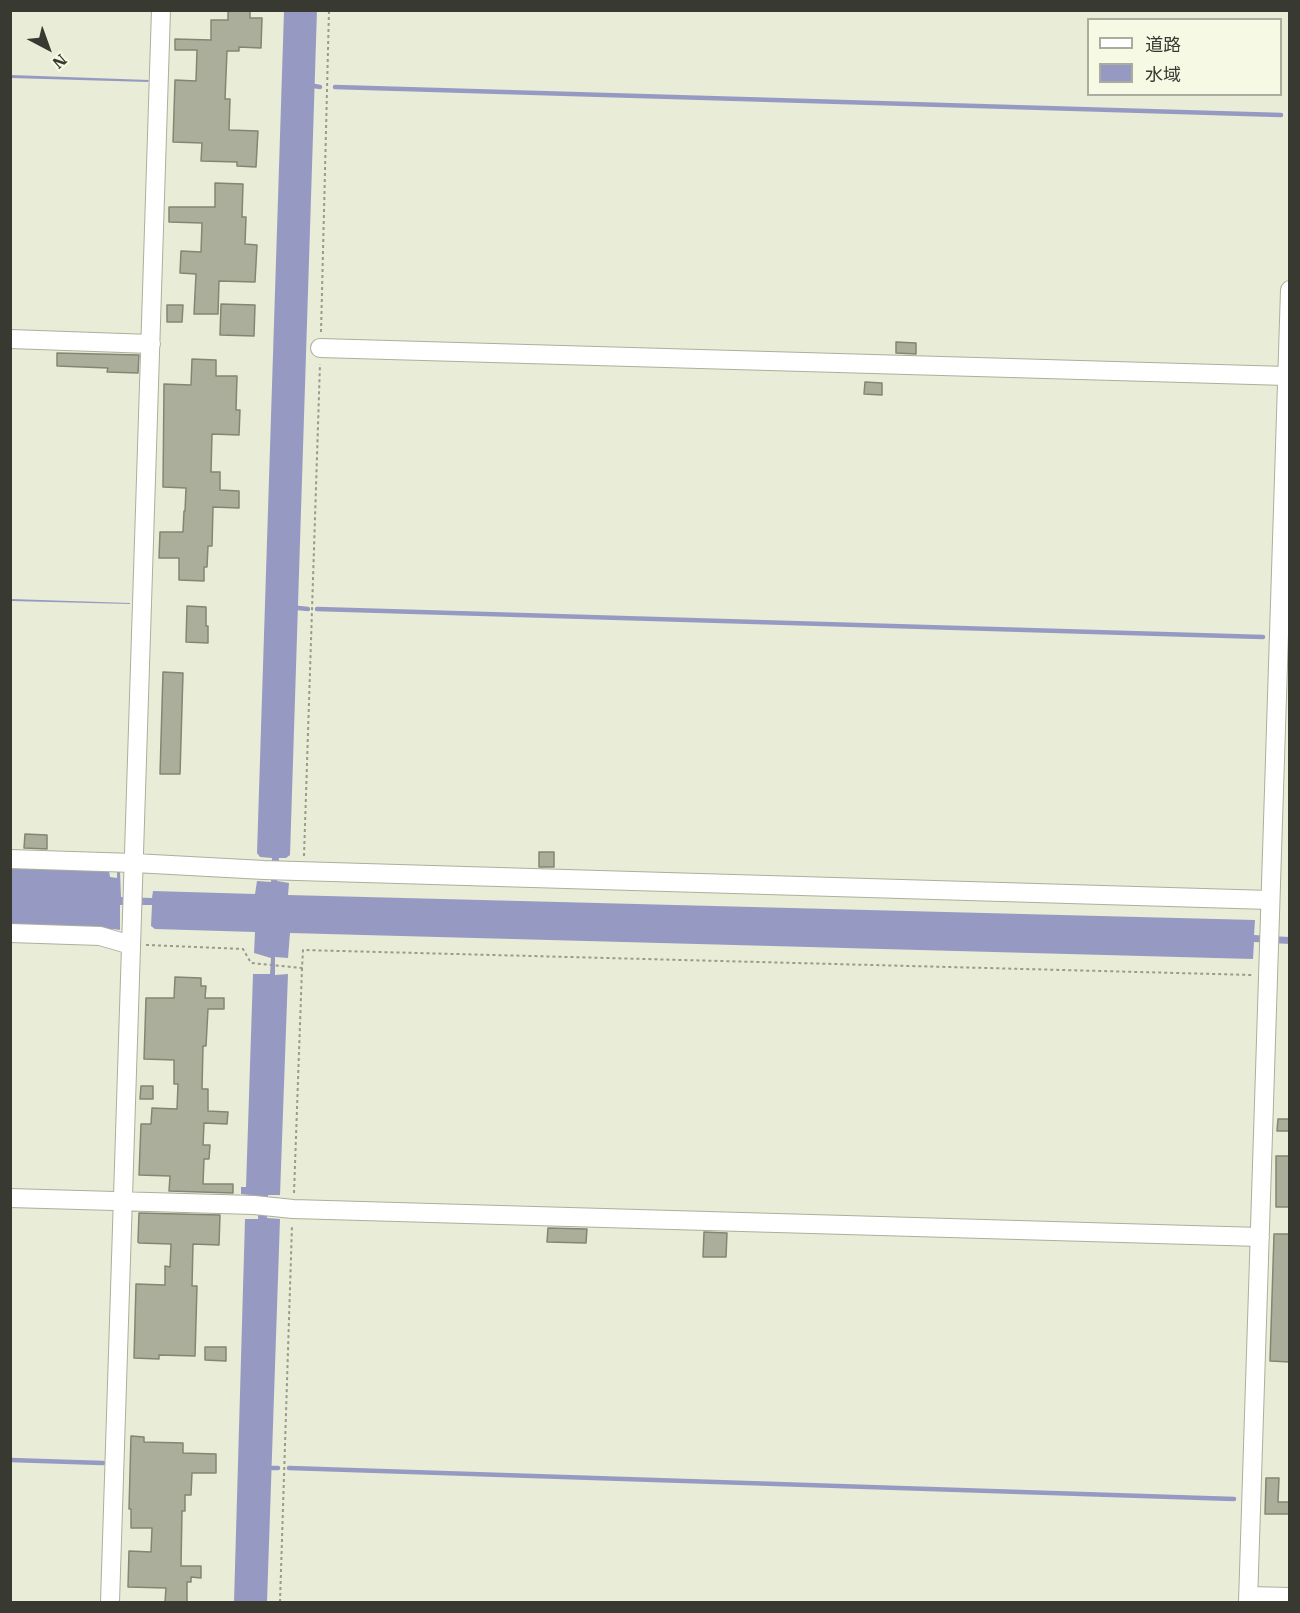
<!DOCTYPE html>
<meta charset="utf-8">
<style>
body{margin:0}
#map{position:relative;width:1300px;height:1613px;overflow:hidden;background:#e9ecd7;font-family:"IBM Plex Serif","Noto Sans JP",serif}
canvas{display:block}
.frame{position:absolute;inset:0;border:12px solid #383931;pointer-events:none}
.legend{position:absolute;left:1087px;top:18px;width:195px;height:78px;box-sizing:border-box;background:#f6fae5;border:2px solid #aaad9d;margin:0;padding:8px 10px;list-style:none;font-size:18px;color:#383931}
.legend li{display:flex;align-items:center;gap:12px;height:30px}
.legend b{width:30px;border:2px solid #aaad9d}
.north{position:absolute;left:18px;top:18px;width:60px;height:60px;-webkit-text-stroke:4px #f6fae5;paint-order:stroke;rotate:139deg;font-size:16px;font-weight:700;line-height:24px;text-align:center;color:#383931}
.north::after{content:'';display:block;margin:auto;width:21px;height:27px;background:#383931;clip-path:polygon(50% 0,100% 100%,50% 72%,0 100%)}
</style>
<div id="map">
<canvas width="1300" height="1613"></canvas>
<div class="frame"></div>
<ul class="legend">
<li><b style="height:8px;background:#fff"></b>道路</li>
<li><b style="height:16px;background:#969ac2"></b>水域</li>
</ul>
<div class="north">N</div>
</div>
<script>
const c = document.querySelector('canvas').getContext('2d');
c.lineJoin = 'round';
function fillPath(path, color) {
  c.fillStyle = color;
  c.fill(path, 'evenodd');
}
function trace(path, color, width, dash) {
  c.strokeStyle = color;
  c.lineWidth = width;
  c.lineCap = dash ? 'butt' : 'round';
  c.setLineDash(dash || []);
  c.stroke(path);
}
const water = new Path2D(`
 M317,10L290,855L286,858H279L277,881L289,883L288,895L1255,920L1254,935L1289,937L1290,944L1254,942L1253,959L290,933L288,958L275,957V975L288,974L280,1195H268L267,1218L280,1219L267,1602H234L245,1219H258L259,1196L241,1194V1187H246L253,974H270L271,958L254,953L255,932L155,929L151,926L152,905H120V930L113,929L111,933L11,928V868L109,870L110,877L117,878V872H120L121,897L152,898L153,891L255,894L257,881L271,882L272,858L260,857L257,853L284,11Z
 M11,75L149,80L148,82L11,78Z
 M11,599L130,603V604L11,601Z`);
const stream = new Path2D(`
 M314,86L320,87
 M335,87L1281,115
 M298,608L308,609
 M317,609L1263,637
 M10,1460L103,1463
 M272,1468H278
 M289,1468L1234,1499`);
const building = new Path2D(`
 M228,10H250V18H262L261,48L239,47V51H227L225,99H230L229,130L258,131L256,167L237,166V162L201,161L202,143L173,142L175,80L196,81L197,50H175V39L211,40V20H228Z
 M215,183L243,184L242,217H246L245,244L257,245L255,282L219,281L218,314H194L196,274L180,273L181,251L201,252L202,223L169,222V207H215Z
 M221,304L255,305L254,336L220,335Z
 M167,305H183L182,322H167Z
 M896,342L916,343V354L896,353Z
 M57,353L139,355L138,373L107,372L108,368L57,366Z
 M192,359L216,360V376H237L236,410H240L239,435L212,434L211,472H220V490L239,491V508L213,507L212,546H208L207,567H204V581L179,580V558H159L160,532H183L184,511H185L186,488L163,487L164,384L191,385Z
 M865,382L882,383V395L864,394Z
 M187,606L206,607V626H208V643L186,642Z
 M163,672L183,673L180,774H160Z
 M25,834L47,835V849L24,848Z
 M539,852H554V867H539Z
 M175,977L201,978V986H206L205,998H224V1009H208L206,1046H203L202,1089H208V1111L228,1112L227,1124L204,1123L203,1145H210L209,1159H204L203,1184H233V1193L169,1191L170,1176L139,1175L141,1124H151L152,1108L177,1109L178,1084H174V1060L144,1059L146,998H174Z
 M141,1086H153V1099H140Z
 M1278,1119H1290V1131H1277Z
 M1276,1156H1290V1207H1276Z
 M139,1213L220,1215L219,1245L193,1244L192,1286H197L195,1356L159,1355V1359L134,1358L136,1284L165,1285V1266L170,1267L171,1244L139,1243L138,1242Z
 M548,1228L587,1229L586,1243L547,1242Z
 M704,1232L727,1233L726,1257H703Z
 M1274,1234H1290V1362L1270,1361Z
 M205,1347H226V1361L205,1360Z
 M131,1436L144,1437V1442L183,1443V1453L216,1454V1473H192L191,1495H185V1511H182L181,1566H201V1578L191,1577V1582H187V1602H165L166,1588L128,1587L129,1551L151,1552L152,1528H131V1509H129Z
 M1266,1478H1279L1278,1502H1290V1514H1265Z`);
const path = new Path2D(`
 M321,332L329,10
 M304,856L320,364
 M146,945L243,949L251,963L302,968L303,950L1252,975
 M294,1193L302,968
 M280,1602L292,1225`);
const minor = new Path2D(`
 M10,339L151,344
 M320,348L1287,376
 M10,859L134,863L264,870L1270,900
 M10,933L100,936L131,945
 M10,1198L254,1205L293,1209L1260,1237
 M1248,1596L1290,1597
 M110,1602L161,10
 M1248,1602L1290,290`);
fillPath(water, '#969ac2');
trace(stream, '#969ac2', 4.5);
fillPath(building, '#abae9a');
trace(building, '#838673', 1.5);
trace(minor, '#acaf9b', 20);
trace(path, '#999b8c', 2, [3, 3]);
trace(minor, '#fff', 18);
</script>
